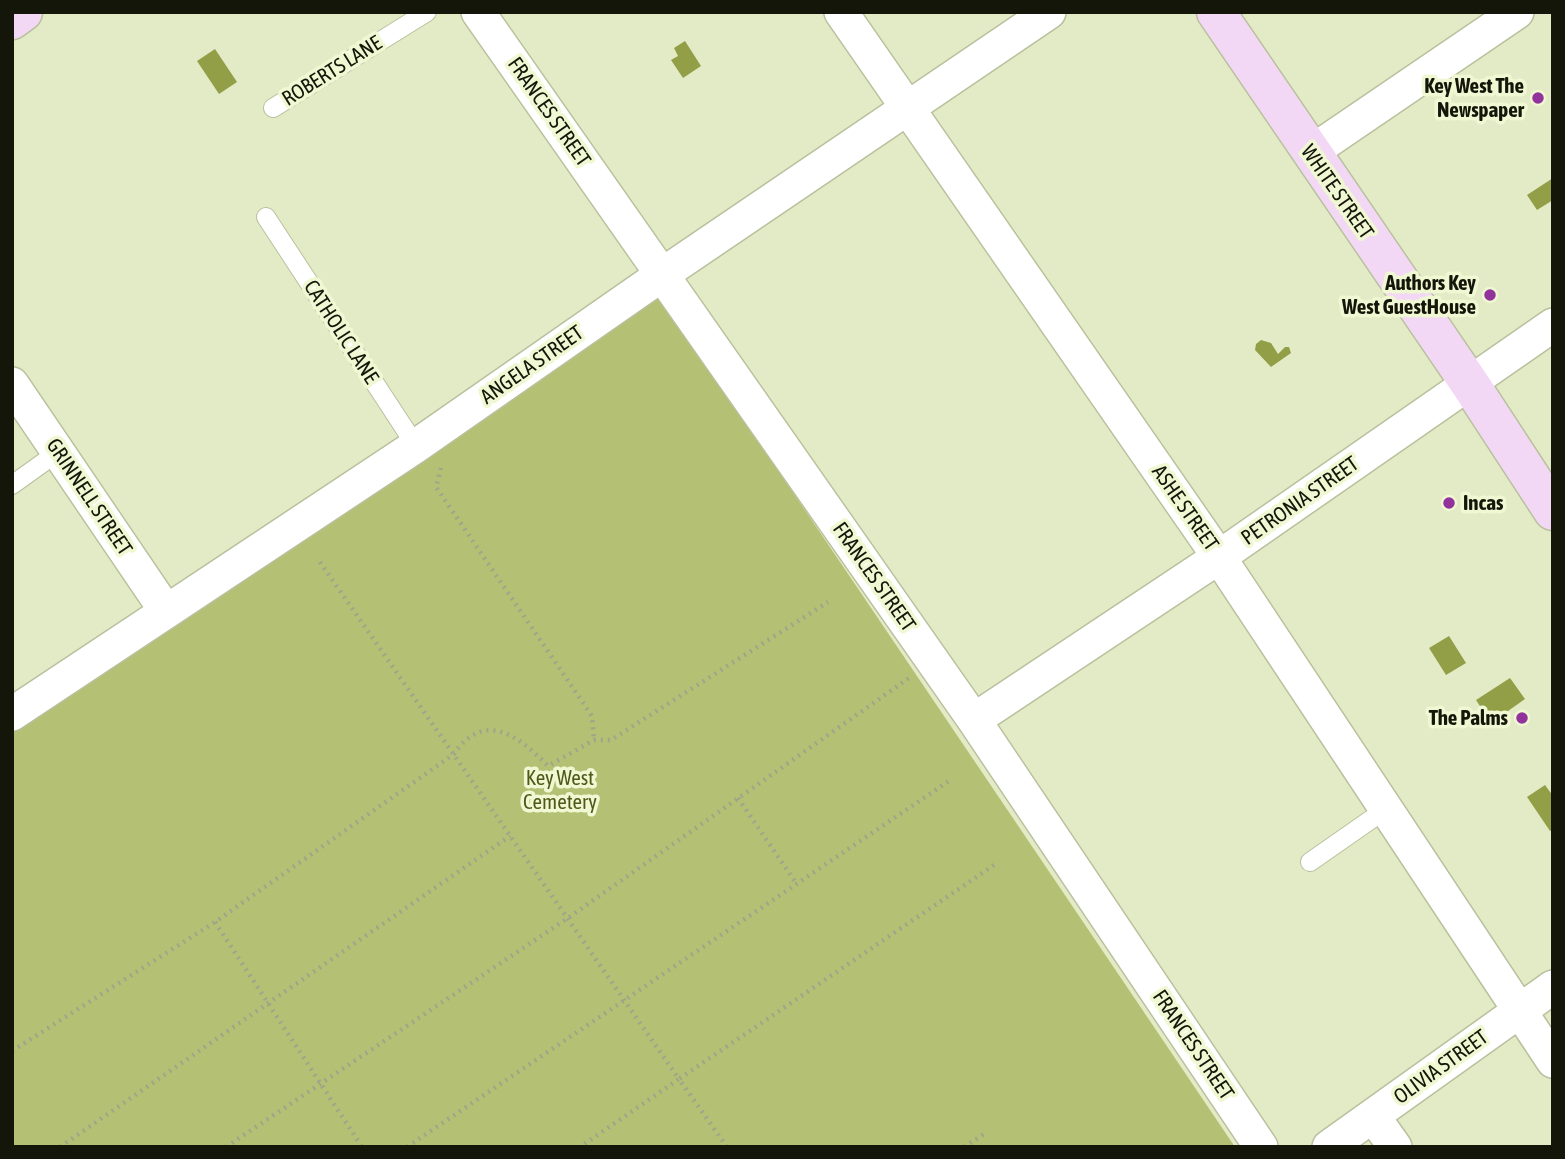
<!DOCTYPE html>
<style>
body{margin:0}
#map{position:relative;width:1565px;height:1159px;overflow:hidden;background:#e3eac6;font-family:"Asap Condensed",sans-serif}
canvas{display:block}
.frame{position:absolute;inset:0;border:14px solid #14160a;pointer-events:none}
</style>
<div id="map">
<canvas width="1565" height="1159"></canvas>
<div class="frame"></div>
</div>
<script>
const c = document.querySelector('canvas').getContext('2d');
c.lineJoin = 'round';
function fillPath(path, color) {
  c.fillStyle = color;
  c.fill(path, 'evenodd');
}
function trace(path, color, width, dash) {
  c.strokeStyle = color;
  c.lineWidth = width;
  c.lineCap = dash ? 'butt' : 'round';
  c.setLineDash(dash || []);
  c.stroke(path);
}
function write(font, color, halo, rows, align = 'center') {
  c.font = font + ' "Asap Condensed",sans-serif';
  c.lineWidth = 7;
  c.setLineDash([]);
  c.textBaseline = 'middle';
  c.strokeStyle = halo;
  c.fillStyle = color;
  for (const [text, x, y, turn = 0] of rows) {
    c.save();
    c.translate(x, y);
    c.rotate((+turn || 0) * Math.PI / 180);
    c.textAlign = isNaN(turn) ? turn : align;
    if (halo) c.strokeText(text, 0, 0);
    c.fillText(text, 0, 0);
    c.restore();
  }
}
const green = new Path2D(`
 M657,291L1235,1147H12V730Z`);
const water = new Path2D(`
 M685,41L701,66L683,78L671,60L678,56L674,48Z
 M215,49L237,82L219,94L197,61Z
 M1553,178V200L1537,210L1527,195Z
 M1261,340L1271,343L1278,354L1285,347H1289L1291,353L1271,367L1255,350L1256,344Z
 M1449,636L1466,663L1446,675L1429,648Z
 M1510,678L1525,699L1491,723L1476,700Z
 M1545,785L1553,796V829L1550,831L1527,797Z`);
const path = new Path2D(`
 M441,468L436,487L592,716L594,740
 M320,562L679,1079L580,1147
 M738,798L796,883
 M215,922L362,1147
 M12,1051L215,922L454,754C484,710 518,735 548,766L594,740H611L828,602
 M60,1147L510,836
 M226,1147L568,918L909,678
 M407,1147L949,781
 M727,1147L679,1079L997,863
 M964,1147L984,1134`);
const lane = new Path2D(`
 M273,108L427,12
 M266,217L416,446
 M12,485L58,452
 M1310,862L1386,809`);
const street = new Path2D(`
 M478,12L974,720L1261,1147
 M841,12L1219,557L1553,1061
 M1310,153L1517,12
 M12,384L166,611
 M12,714L416,446L663,274L1049,12
 M974,720L1219,557L1553,325
 M1373,1116L1395,1147
 M1329,1147L1553,987`);
const secondary = new Path2D(`
 M1216,12L1470,384L1553,511
 M12,20L23,12`);
const markers = [
 [1538,98,7,"#92339c"],
 [1490,295,7,"#92339c"],
 [1449,503,7,"#92339c"],
 [1522,718,7,"#92339c"]
];
const streetNames = [
 ["ROBERTS LANE",332,71,-32],
 ["FRANCES STREET",549,112,55],
 ["WHITE STREET",1337,192,55],
 ["CATHOLIC LANE",341,332,57],
 ["ANGELA STREET",532,365,-35],
 ["GRINNELL STREET",89,497,56],
 ["PETRONIA STREET",1300,501,-35],
 ["ASHE STREET",1185,508,55],
 ["FRANCES STREET",874,577,55],
 ["FRANCES STREET",1193,1045,56],
 ["OLIVIA STREET",1441,1067,-36]
];
const poiNames = [
 ["Key West The",1524,86],
 ["Newspaper",1524,110],
 ["Authors Key",1476,283],
 ["West GuestHouse",1476,307],
 ["Incas",1463,503,"left"],
 ["The Palms",1508,718]
];
const parkNames = [
 ["Key West",560,778],
 ["Cemetery",560,802]
];
fillPath(green, '#b4c074');
fillPath(water, '#929f47');
trace(lane, '#b9c09d', 20);
trace(street, '#b9c09d', 36);
trace(secondary, '#b9c09d', 41);
trace(path, '#a0a589', 4.5, [2, 5]);
trace(lane, '#fff', 18);
trace(street, '#fff', 33);
trace(secondary, '#f2d8f5', 38);
for (const [x, y, r, color] of markers) {
  const dot = new Path2D();
  dot.arc(x, y, r, 0, 2 * Math.PI);
  c.fillStyle = color;
  c.fill(dot);
  trace(dot, '#f0f7d3', 2.5);
}
write('21px', '#14160a', '#f0f7d3', streetNames);
write('bold 21px', '#14160a', '#f0f7d3', poiNames, 'right');
write('21px', '#505818', '#f0f7d3', parkNames);
</script>
